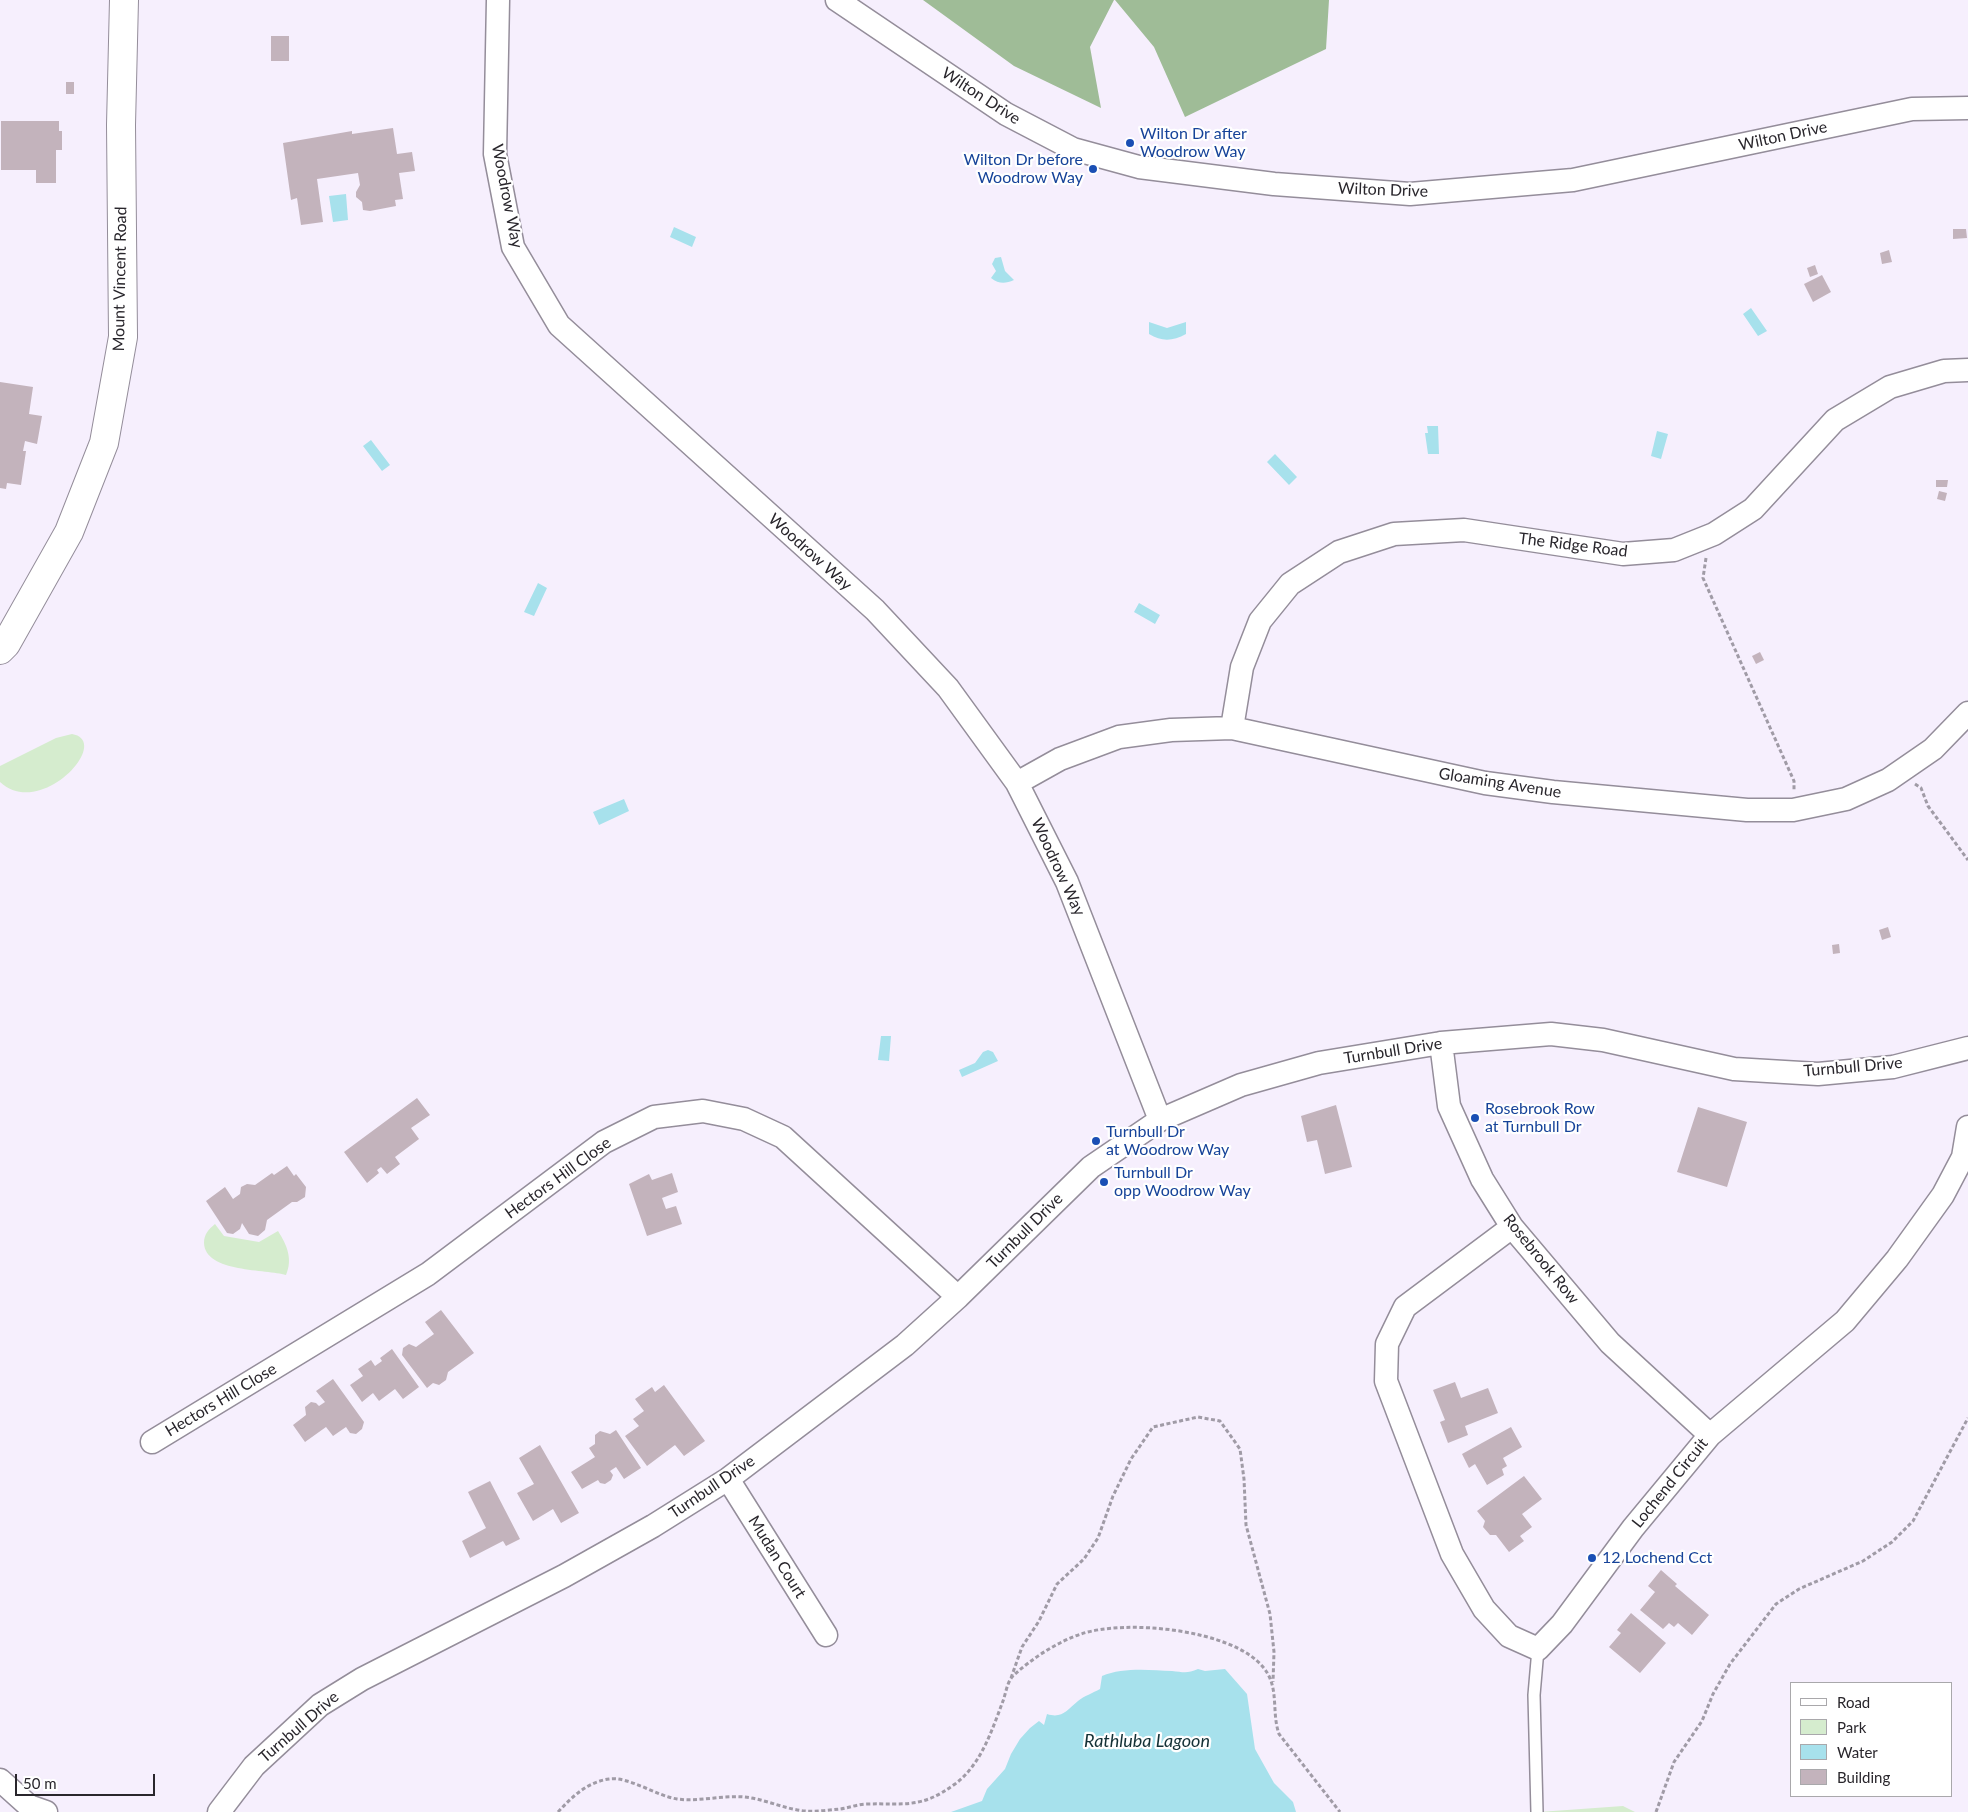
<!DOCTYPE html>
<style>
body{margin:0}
#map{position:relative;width:1968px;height:1812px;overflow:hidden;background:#f6effd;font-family:Lato,sans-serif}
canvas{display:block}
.legend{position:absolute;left:1790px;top:1682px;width:162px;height:115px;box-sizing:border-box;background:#fff;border:1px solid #a9a8ab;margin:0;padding:6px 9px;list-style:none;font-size:15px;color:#29262c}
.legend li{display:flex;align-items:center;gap:10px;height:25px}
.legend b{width:25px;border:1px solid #a9a8ab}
.scale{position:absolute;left:15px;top:1774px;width:140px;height:22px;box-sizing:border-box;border:2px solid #29262c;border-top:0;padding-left:6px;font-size:15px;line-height:18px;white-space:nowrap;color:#29262c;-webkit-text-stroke:4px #fff;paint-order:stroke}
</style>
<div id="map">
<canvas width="1968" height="1812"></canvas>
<ul class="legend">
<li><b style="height:6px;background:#fff"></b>Road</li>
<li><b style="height:14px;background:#d5ecce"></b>Park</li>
<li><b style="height:14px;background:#a7e1ec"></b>Water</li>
<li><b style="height:14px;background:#c3b3bc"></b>Building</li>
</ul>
<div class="scale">50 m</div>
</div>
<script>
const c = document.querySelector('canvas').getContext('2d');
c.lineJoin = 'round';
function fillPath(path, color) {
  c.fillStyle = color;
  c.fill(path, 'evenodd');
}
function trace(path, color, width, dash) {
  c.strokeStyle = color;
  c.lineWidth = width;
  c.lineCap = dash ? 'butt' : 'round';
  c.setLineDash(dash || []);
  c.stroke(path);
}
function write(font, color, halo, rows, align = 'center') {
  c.font = font + ' Lato,sans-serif';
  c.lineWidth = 4.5;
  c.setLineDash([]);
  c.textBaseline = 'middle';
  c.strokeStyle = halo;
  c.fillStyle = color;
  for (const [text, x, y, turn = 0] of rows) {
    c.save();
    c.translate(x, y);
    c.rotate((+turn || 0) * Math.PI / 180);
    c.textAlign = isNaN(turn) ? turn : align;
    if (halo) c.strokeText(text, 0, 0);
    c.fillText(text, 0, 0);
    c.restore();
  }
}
const green = new Path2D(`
 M72,734C113,741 41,820 0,782V766L56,738Z
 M215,1224L224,1236L259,1242L278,1231C287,1245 293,1259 286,1275C267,1269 205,1273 204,1243C204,1234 209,1229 215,1224Z
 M1623,1806L1635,1812H1539Z`);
const forest = new Path2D(`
 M923,0H1114L1090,47L1101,108L1014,66Z
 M1115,0H1329L1326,49L1185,117L1154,47Z`);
const water = new Path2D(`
 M346,194L348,220L333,222L329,196Z
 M674,227L696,237L692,247L670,237Z
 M1001,257L1005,271L1014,280C1005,284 999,284 991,278L996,271L992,264L995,258Z
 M1751,308L1767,331L1758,336L1743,314Z
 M1149,322L1167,328L1186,322V334C1173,341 1162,342 1149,334Z
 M1427,426H1438L1439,454H1428L1425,433H1428Z
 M1657,431L1668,434L1661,459L1651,456Z
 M371,440L390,465L382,471L363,446Z
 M1275,454L1297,477L1289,485L1267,462Z
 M538,583L547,588L534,616L524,612Z
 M1139,603L1160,615L1155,624L1134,612Z
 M624,799L629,811L599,825L593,812Z
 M881,1036H891L889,1061L878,1060Z
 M988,1050L993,1052L998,1061L962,1077L959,1070L975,1063L983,1052Z
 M1198,1669L1205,1671L1225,1669L1247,1694L1255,1749L1274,1783L1293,1802L1296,1812H951L982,1801L987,1789L1005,1769L1011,1754L1020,1739L1030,1728L1039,1721L1044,1725L1047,1714C1062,1719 1067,1710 1078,1701C1084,1696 1093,1693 1100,1689L1102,1676C1123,1667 1150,1670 1172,1671C1183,1672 1187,1674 1198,1669Z`);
const building = new Path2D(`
 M271,36H289V61H271Z
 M66,82H74V94H66Z
 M1,121H59V131H62V150H56V183H36V170H1Z
 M393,128L397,154L412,152L415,171L399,173L403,199L395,200L396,206L370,211L363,210L362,202L356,197V192L360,185L358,173L317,179L323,222L301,225L297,198L291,200L283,143L352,131V134Z
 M1953,229H1966L1967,238L1953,239Z
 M1889,250L1892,262L1882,264L1880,253Z
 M1815,265L1818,274L1810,277L1807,268Z
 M1822,275L1831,292L1813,302L1804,284Z
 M0,382L33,387L29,414L42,416L37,444L25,441L23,451H26L21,485L7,483L6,489L0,488Z
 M1936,480H1948L1947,487H1936Z
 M1939,491L1947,493L1945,501L1937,499Z
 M1760,652L1764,660L1756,664L1752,656Z
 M1888,927L1891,937L1882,940L1879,930Z
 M1839,944L1840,953L1833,954L1832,945Z
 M417,1098L430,1115L411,1128L419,1139L395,1157L400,1164L387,1174L381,1167L377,1170L379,1173L367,1183L344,1152Z
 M1336,1105L1352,1167L1325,1174L1317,1140L1307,1142L1301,1116Z
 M1698,1107L1747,1122L1727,1187L1677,1172Z
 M287,1166L294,1176L296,1174L306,1187L305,1197L297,1202H292L267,1220L265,1230L258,1236L249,1234L242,1223L240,1229L233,1234L227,1233L206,1201L225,1187L233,1199L240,1194L241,1187L247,1184L255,1185L272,1173L274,1175Z
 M672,1173L678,1192L662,1198L666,1209L676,1206L682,1224L647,1236L629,1184L649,1174L652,1180Z
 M441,1310L474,1353L448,1372L446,1380L439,1385L433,1383L427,1388L402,1355L403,1348L409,1344L416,1347L434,1334L425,1322Z
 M392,1349L419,1387L403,1399L395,1389L379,1401L373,1393L362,1402L350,1385L363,1376L358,1369L371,1360L375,1366L382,1361L380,1358Z
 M333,1379L364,1422L362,1429L356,1434L350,1433L346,1427L333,1436L326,1427L305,1442L293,1425L306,1415L305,1407L311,1402L316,1403L319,1406L325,1402L316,1391Z
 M1455,1382L1461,1398L1488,1388L1498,1413L1465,1426L1468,1435L1448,1443L1440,1422L1445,1420L1433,1390Z
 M664,1385L705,1441L684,1456L675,1445L647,1466L625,1436L639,1426L633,1419L644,1411L635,1399L652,1387L655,1392Z
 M1511,1427L1522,1447L1503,1458L1507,1466L1502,1469L1504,1475L1487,1485L1475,1464L1469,1468L1462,1454Z
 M616,1430L641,1468L624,1479L616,1467L610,1471L613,1475L611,1480L605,1484L600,1483L598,1480L582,1489L571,1472L595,1457L589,1448L595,1444V1435L600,1431L610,1434Z
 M540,1445L579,1513L561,1523L553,1509L533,1521L517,1493L534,1484L519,1458Z
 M1524,1476L1542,1499L1522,1514L1532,1527L1520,1536L1524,1541L1509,1552L1496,1535H1490L1483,1527L1485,1521L1477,1511Z
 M490,1481L520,1539L506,1546L503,1541L470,1558L462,1541L486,1528L468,1492Z
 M1661,1570L1677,1584L1675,1586L1709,1615L1692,1635L1678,1623L1674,1627L1669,1623L1663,1629L1640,1610L1655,1592L1648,1586Z
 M1631,1613L1666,1643L1640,1673L1609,1647L1621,1633L1617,1630Z`);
const path = new Path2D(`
 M1706,558L1703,578L1794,781V790
 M1915,784L1921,788L1928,806L1968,860
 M1011,1678L1022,1647L1039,1621L1057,1584L1084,1559L1098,1538L1113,1496L1131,1459L1153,1427L1198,1417L1220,1421L1240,1449L1244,1479L1246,1525L1270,1614L1274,1652L1273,1682
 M558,1812C572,1797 587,1782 609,1779C628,1776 657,1796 677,1799C699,1802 722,1795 744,1797C765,1799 784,1809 805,1811C816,1812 829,1810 840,1809C849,1808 858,1804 867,1804C905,1803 921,1809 955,1784C981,1765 992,1730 1003,1701C1006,1693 1007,1682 1013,1676C1031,1659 1057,1642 1081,1634C1125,1619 1232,1629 1263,1667C1280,1687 1271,1711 1279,1734L1340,1812
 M1656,1812L1674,1762L1702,1721L1713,1694L1730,1664L1776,1604L1799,1589L1863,1561L1892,1542L1913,1521L1968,1418`);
const lane = new Path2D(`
 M1537,1812L1534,1695L1538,1649`);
const street = new Path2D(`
 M498,0L495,154L513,247L559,325L875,610L948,688L1017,783L1067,882L1160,1120
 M837,0L1006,114L1073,149L1139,167L1274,184L1410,194L1573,180L1912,109L1968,108
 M1232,728L1242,667L1260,621L1290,584L1339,552L1394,534L1464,530L1623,554L1674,550L1714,534L1753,509L1835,420L1890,387L1944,371L1968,370
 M1017,783L1060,759L1119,737L1171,730L1232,728L1485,783L1553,792L1747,810H1793L1846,799L1888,780L1933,749L1968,713
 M1441,1043L1449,1106L1482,1179L1512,1227L1610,1343L1710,1435
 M1512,1227L1405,1307L1387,1344L1386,1381L1452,1554L1484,1609L1509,1636L1538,1649L1562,1624L1633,1528L1710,1435L1845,1321L1897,1259L1943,1195L1963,1157L1968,1127
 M152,1442L428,1274L604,1142L654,1117L703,1111L744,1119L783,1137L958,1297
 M728,1479L826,1635
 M0,1780L29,1806L46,1812
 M219,1812L254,1766L320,1705L362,1679L564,1576L653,1526L728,1479L905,1345L958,1297L1091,1167L1160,1120L1241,1085L1319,1063L1441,1043L1551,1034L1603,1040L1734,1069L1818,1074L1893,1067L1968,1048`);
const secondary = new Path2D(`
 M0,650L6,644L69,532L104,443L123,337L121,125L124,0`);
const markers = [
 [1130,143,5,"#1a4fb4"],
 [1093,169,5,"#1a4fb4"],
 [1475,1118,5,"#1a4fb4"],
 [1096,1141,5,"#1a4fb4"],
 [1104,1182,5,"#1a4fb4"],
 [1592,1558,5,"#1a4fb4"]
];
const streetNames = [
 ["Wilton Drive",981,96,33],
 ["Wilton Drive",1783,136,-12],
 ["Wilton Drive",1383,190,2],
 ["Woodrow Way",507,196,79],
 ["Mount Vincent Road",120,279,-89],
 ["The Ridge Road",1573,545,7],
 ["Woodrow Way",810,552,42],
 ["Gloaming Avenue",1500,783,9],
 ["Woodrow Way",1058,867,65],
 ["Turnbull Drive",1393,1051,-9],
 ["Turnbull Drive",1853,1067,-5],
 ["Hectors Hill Close",558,1178,-36],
 ["Turnbull Drive",1025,1231,-45],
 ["Rosebrook Row",1541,1259,51],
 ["Hectors Hill Close",221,1400,-31],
 ["Lochend Circuit",1670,1483,-51],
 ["Turnbull Drive",712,1487,-34],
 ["Mudan Court",777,1557,58],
 ["Turnbull Drive",299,1727,-41]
];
const transitNames = [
 ["Wilton Dr after",1140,134],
 ["Woodrow Way",1140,152],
 ["Wilton Dr before",1083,160,"right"],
 ["Woodrow Way",1083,178,"right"],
 ["Rosebrook Row",1485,1109],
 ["at Turnbull Dr",1485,1127],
 ["Turnbull Dr",1106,1132],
 ["at Woodrow Way",1106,1150],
 ["Turnbull Dr",1114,1173],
 ["opp Woodrow Way",1114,1191],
 ["12 Lochend Cct",1602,1558]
];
const waterNames = [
 ["Rathluba Lagoon",1147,1741]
];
fillPath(green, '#d5ecce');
fillPath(forest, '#9fbc97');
fillPath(water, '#a7e1ec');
fillPath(building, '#c3b3bc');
trace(lane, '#948d9a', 14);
trace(street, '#948d9a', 25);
trace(secondary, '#948d9a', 30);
trace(path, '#a09ba6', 3, [4, 2.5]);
trace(lane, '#fff', 11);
trace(street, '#fff', 22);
trace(secondary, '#fff', 28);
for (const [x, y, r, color] of markers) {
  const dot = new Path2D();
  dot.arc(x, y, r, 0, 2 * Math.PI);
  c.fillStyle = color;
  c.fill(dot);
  trace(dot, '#fff', 2);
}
write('16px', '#29262c', '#fff', streetNames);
write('16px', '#164399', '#fff', transitNames, 'left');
write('italic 18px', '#143136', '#fff', waterNames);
</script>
